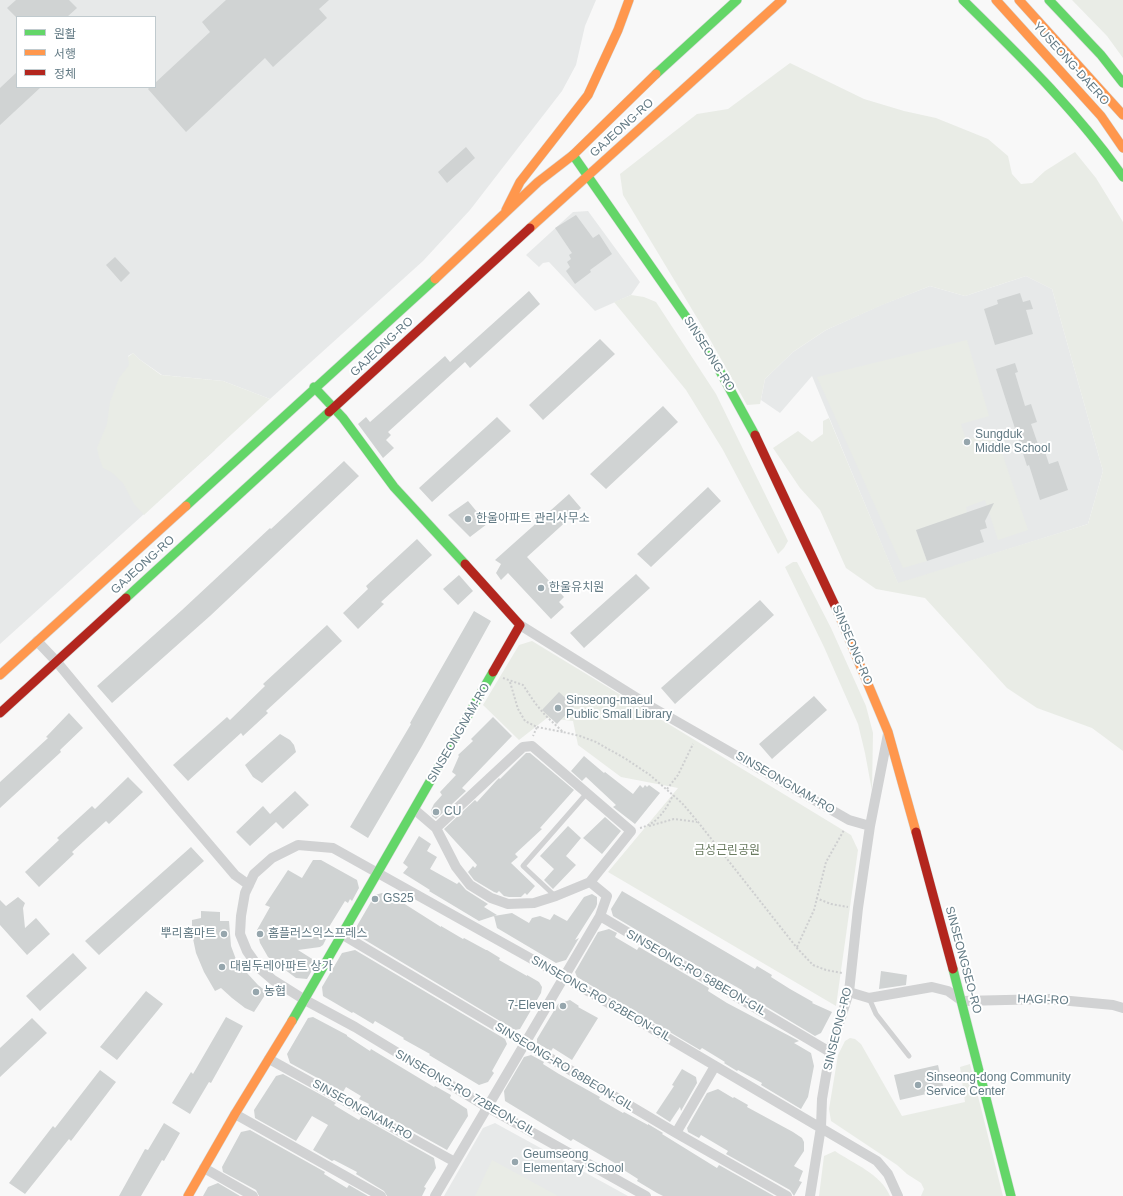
<!DOCTYPE html>
<meta charset="utf-8">
<style>
body{margin:0}
#map{position:relative;width:1123px;height:1196px;overflow:hidden;background:#f8f8f8;font-family:Helvetica,"Noto Sans KR",sans-serif}
canvas{display:block}
.legend{position:absolute;left:16px;top:16px;width:140px;height:72px;box-sizing:border-box;background:#fff;border:1px solid #c0cace;margin:0;padding:5px 7px;list-style:none;font-size:12px;color:#627a84}
.legend li{display:flex;align-items:center;gap:8px;height:20px}
.legend b{width:20px;border:1px solid #c0cace}
</style>
<div id="map">
<canvas width="1123" height="1196"></canvas>
<ul class="legend">
<li><b style="height:5px;background:#63d668"></b>원활</li>
<li><b style="height:5px;background:#ff974d"></b>서행</li>
<li><b style="height:5px;background:#b3261e"></b>정체</li>
</ul>
</div>
<script>
const c = document.querySelector('canvas').getContext('2d');
c.lineJoin = 'round';
function fillPath(path, color) {
  c.fillStyle = color;
  c.fill(path, 'evenodd');
}
function trace(path, color, width, dash) {
  c.strokeStyle = color;
  c.lineWidth = width;
  c.lineCap = dash ? 'butt' : 'round';
  c.setLineDash(dash || []);
  c.stroke(path);
}
function write(font, color, halo, rows, align = 'center') {
  c.font = font + ' Helvetica,"Noto Sans KR",sans-serif';
  c.lineWidth = 4;
  c.setLineDash([]);
  c.textBaseline = 'middle';
  c.strokeStyle = halo;
  c.fillStyle = color;
  for (const [text, x, y, turn = 0] of rows) {
    c.save();
    c.translate(x, y);
    c.rotate((+turn || 0) * Math.PI / 180);
    c.textAlign = isNaN(turn) ? turn : align;
    if (halo) c.strokeText(text, 0, 0);
    c.fillText(text, 0, 0);
    c.restore();
  }
}
const built = new Path2D(`
 M0,0H596L585,26L576,65L562,91L470,210L423,261L270,399L223,381L162,375L139,359L133,353L128,356L215,450L0,644ZM17,17H155V87H17Z
 M588,211L640,282L631,295L595,311L549,262L543,263L539,267L526,255L573,212Z
 M1026,276L1052,289L1103,471L1088,524L898,584L812,376L780,413L761,400L765,379L793,352L826,330L881,305L930,286L965,296Z
 M495,1123L628,1196H444L483,1128Z`);
const green = new Path2D(`
 M1072,0H1123V58L1107,36Z
 M790,63L864,99L904,111L936,118L988,139L1008,156L1012,174L1021,184L1032,183L1045,171L1075,152L1096,178L1123,222V751L1092,728L1037,708L1007,688L925,598L876,589L846,568L820,510L800,488L773,448L798,431L812,442L823,434V421L829,418L898,583L1088,524L1103,471L1052,289L1026,276L965,296L930,286L882,305L826,330L793,352L765,379L760,404L747,405L708,336L623,195L620,174L697,114L728,109Z
 M631,295L644,297L656,302L716,394L788,541L784,548L778,554L723,450L686,390L614,302Z
 M967,340L989,416L961,424L966,440L995,432L1028,530L998,540L985,500L966,507L967,513L916,530L927,561L903,568L817,377Z
 M133,353L139,359L161,375L223,381L270,399L144,515L134,504L123,483L111,472L103,468L99,457L97,448L107,424L110,402L119,378L129,365L128,357Z
 M793,562H797L831,628L866,706L873,733L872,791L865,753L858,724L824,647L785,567Z
 M532,641L851,835L858,850L836,1006L608,872L678,788L621,777L578,745L573,721L547,718L519,740L483,705L519,645Z
 M850,1038L855,1039L861,1044L902,1116L965,1102L960,1067L970,1064L1003,1196H921L924,1189L921,1183L907,1174L897,1165L831,1121L829,1109L838,1055L845,1041Z
 M835,1151C854,1164 881,1174 890,1196H819L824,1156Z
 M492,1160L558,1196H475Z`);
const building = new Path2D(`
 M16,0H69L77,8L67,17H16L7,8Z
 M226,0H329L319,9L327,18L273,67L265,58L186,132L148,89L150,87H155V83L210,32L202,22Z
 M17,72V87H41L0,125V88Z
 M466,147L475,158L447,183L438,172Z
 M576,215L593,238L599,234L612,254L590,270L591,272L575,284L566,271L570,267L567,262L571,259L569,255L572,253L555,228Z
 M115,257L130,273L121,282L106,265Z
 M529,291L540,304L470,368L465,362L388,432L391,435L386,440L394,448L383,458L358,424L366,417L370,422L445,356L450,362Z
 M1020,293L1023,302L1030,300L1033,309L1026,310L1033,334L995,345L984,309L998,304L997,300Z
 M600,339L615,354L543,420L529,405Z
 M1015,363L1018,372L1015,373L1025,406L1031,404L1037,422L1031,424L1040,450L1044,449L1049,464L1058,461L1068,490L1040,500L1029,465L1027,466L996,369Z
 M663,406L678,422L606,489L590,474Z
 M497,417L511,431L432,502L419,488Z
 M344,461L359,476L210,616L112,703L97,686L182,610L270,528L271,529Z
 M708,487L721,501L651,567L637,554Z
 M569,494L581,508L527,557L564,597L559,602L564,607L551,619L508,573L501,580L496,573L501,564L495,560Z
 M468,501L487,524L470,537L448,515Z
 M994,503L985,521L987,528L980,530L984,542L927,561L916,530Z
 M417,539L432,555L381,602L384,604L358,629L343,613L368,589L366,586Z
 M636,574L650,588L584,648L570,633Z
 M459,575L473,591L458,605L443,589Z
 M760,600L774,615L675,704L661,688Z
 M474,611L491,621L422,746L368,838L350,827L411,724L410,723Z
 M327,625L342,641L266,711L268,713L243,736L241,733L188,781L173,765L227,717L230,720L265,686L263,684Z
 M559,692L574,706L557,724L542,710Z
 M814,696L827,710L772,759L759,744Z
 M69,713L83,728L60,750L61,752L0,808V782L48,738L46,737Z
 M493,717L512,736L462,788L466,791L436,819L432,816L431,810L434,804L442,795L440,792L456,775L452,772L459,756L458,755L473,741L471,739Z
 M280,734L290,740L294,745L296,752L262,783L253,777L245,765Z
 M526,753H530L574,790L540,828L542,829L515,854L518,857L511,863L535,886L527,895L525,893L521,897H509L504,896L499,891L497,893L494,892L474,880L468,872L473,866L475,868L477,865L444,829L475,800L477,802L497,780L499,778L500,779Z
 M584,756L604,773L605,772L633,794L640,785L643,788L645,785L647,787L649,785L660,793L635,824L613,807L616,805L586,777L582,781L571,771Z
 M128,777L143,792L109,824L106,821L72,852L74,854L39,887L25,872L59,840L57,838L92,806L95,809Z
 M295,791L309,805L283,829L276,822L250,846L236,832L263,806L270,814Z
 M605,817L621,831L602,854L583,838Z
 M568,826L581,838L566,856L576,865L553,889L544,880L554,869L540,856Z
 M419,836L431,844L427,851L437,857L430,869L457,884L459,882L466,890L488,904L484,907L497,915L479,921L429,891L430,890L403,873L408,867L403,863Z
 M191,847L204,861L99,955L85,941Z
 M313,860H321L357,880L359,888L352,901L350,899L348,903L345,901L324,935L326,939L323,945L320,947L298,950L317,962L307,979L296,978L268,957L260,943L257,930L270,907L265,905L288,870L302,878Z
 M622,891L755,969L757,966L772,975L771,977L790,989L813,1002L812,1003L832,1012L821,1033L815,1036L742,992V990L717,976L716,977L613,916L611,909Z
 M382,893L399,903L400,901L441,927V926L463,939L464,938L486,950H487L500,958L499,960L527,976V975L539,982L542,987L541,993L520,1029L515,1030L355,934L354,931L375,895Z
 M592,894L597,897V904L596,907L575,940L579,938L566,960L556,963L497,928L494,916L512,913L529,923L532,918L540,916L550,920L554,914L567,921L584,897Z
 M18,897L25,903L23,908L25,928L36,918L50,934L27,955L0,925V900L6,906Z
 M201,911L220,912V921H229L231,946L237,962L258,985L267,992L254,1012L245,1008L232,998L221,988L215,991L204,972L196,953L192,934V920L201,918Z
 M609,929L617,933L615,937L637,950L639,947L709,988L708,991L727,1003L799,1041L794,1043L811,1053L814,1066L808,1097L801,1109L761,1085L762,1083L738,1070L737,1071L724,1063L725,1062L702,1048L700,1050L577,977L575,972L598,932Z
 M355,950L505,1039L507,1044L492,1071L494,1073L488,1082L479,1085L429,1055L430,1054L403,1039L404,1038L375,1021L373,1024L353,1012L352,1013L323,996L322,987L342,953Z
 M73,953L87,968L40,1011L26,996Z
 M881,971L907,975L906,985L879,989Z
 M146,991L163,1004L117,1060L100,1047Z
 M570,1000L579,1006L578,1007L598,1018L572,1060L553,1048L551,1051L537,1043V1039L558,1004Z
 M226,1017L243,1026L211,1083L209,1082L190,1114L172,1103L191,1072L193,1074Z
 M313,1017L347,1035V1036L370,1051L371,1049L434,1087L435,1086L451,1095L450,1098L467,1109L468,1116L447,1150L368,1106L369,1104L359,1099L361,1096L346,1087L343,1092L290,1063L287,1054L308,1018Z
 M32,1018L47,1033L0,1077V1048Z
 M531,1055L544,1062L543,1064L559,1074L600,1097L599,1099L623,1113L624,1112L648,1125V1124L663,1133L662,1134L717,1168L719,1165L774,1196H663L657,1193L637,1181L638,1179L619,1167L620,1166L573,1139L571,1141L505,1101L504,1091L524,1057Z
 M938,1065L944,1090L900,1100L894,1075Z
 M682,1069L696,1077L697,1083L681,1111L680,1107L670,1122L656,1113L674,1086L672,1085Z
 M100,1070L116,1082L71,1141L69,1139L25,1194L9,1183L53,1126L55,1128Z
 M283,1074L336,1103L334,1105L359,1120L361,1117L434,1158L436,1168L424,1187L426,1188L422,1196H387L384,1191L356,1174L357,1172L334,1160L332,1161L313,1150L328,1125L312,1116L296,1141L255,1118L254,1110L276,1076Z
 M718,1089L733,1098L734,1097L748,1105L747,1107L793,1132L802,1138L804,1142V1151L794,1166L803,1171L799,1181L802,1182L794,1196L790,1190L726,1154L728,1151L701,1135L699,1138L688,1132L687,1128L707,1093Z
 M164,1123L180,1133L164,1161L162,1160L141,1196H119L145,1149L148,1150Z
 M250,1130L325,1172L324,1174L347,1188L349,1185L368,1196H259L256,1190L223,1172L222,1167L241,1132Z
 M218,1183L240,1196H203L208,1187Z`);
const path = new Path2D(`
 M503,678L523,685L535,703L545,715L563,732L580,736L596,742L626,759L650,775L682,803L698,822L797,948L813,965L826,970L842,973
 M510,682L518,709L525,721L537,727L533,736
 M537,727L563,732
 M667,789L678,775L693,744
 M649,826L674,819L697,822
 M640,828C657,824 666,810 673,795
 M816,898L831,904L848,907
 M797,947L814,910L826,862L844,830`);
const lane = new Path2D(`
 M555,896L523,866L587,793
 M869,998L876,1014L909,1056`);
const street = new Path2D(`
 M520,625L648,705L849,820L870,826
 M37,641L56,661L178,808L235,875L249,885
 M415,810L436,828L456,867L470,885L491,898L508,904L534,903L556,896L590,882L607,896L600,916L830,1052
 M436,828L523,747L532,746L631,831L590,882
 M343,935L676,1133L787,1196
 M849,992L869,998L932,987L948,991L962,1001L1049,999L1113,1005L1123,1008
 M269,1059L455,1162
 M235,1114L381,1196
 M676,1133L715,1066
 M204,1168L253,1196
 M435,1196L600,916
 M646,1196L487,1107L355,1027L305,1000L273,980L259,968L247,951L240,934L241,916L245,893L254,874L272,858L298,845L333,848L564,977L877,1161L888,1174L898,1196
 M810,1196L821,1127L822,1099L830,1052L849,992L858,908L870,826L888,734`);
const fast = new Path2D(`
 M963,0C1020,56 1077,111 1123,177
 M1049,0L1101,55L1123,83
 M656,74L737,0
 M573,155L705,344L755,435
 M314,387L343,418L394,487L465,564
 M186,506L435,279
 M126,598L329,412
 M953,969L1011,1196
 M292,1021L493,672`);
const slow = new Path2D(`
 M996,0L1101,116L1123,148
 M1019,0L1123,115
 M506,210L520,182L588,95L618,30L629,0
 M530,228L782,0
 M435,279L538,182L573,155L656,74
 M837,610L888,732L916,832
 M0,675L186,506
 M188,1196L235,1114L292,1021`);
const jam = new Path2D(`
 M329,412L530,228
 M755,435L837,610
 M465,564L520,625L493,672
 M0,713L126,598
 M916,832L953,969`);
const markers = [
 [967,442,4,"#96a6ad"],
 [468,519,4,"#96a6ad"],
 [541,588,4,"#96a6ad"],
 [558,708,4,"#96a6ad"],
 [436,812,4,"#96a6ad"],
 [375,899,4,"#96a6ad"],
 [224,934,4,"#96a6ad"],
 [260,934,4,"#96a6ad"],
 [222,967,4,"#96a6ad"],
 [256,992,4,"#96a6ad"],
 [563,1006,4,"#96a6ad"],
 [918,1085,4,"#96a6ad"],
 [515,1162,4,"#96a6ad"]
];
const streetNames = [
 ["YUSEONG-DAERO",1071,64,48],
 ["GAJEONG-RO",622,128,-42],
 ["GAJEONG-RO",382,347,-43],
 ["SINSEONG-RO",709,354,58],
 ["GAJEONG-RO",143,565,-42],
 ["SINSEONG-RO",852,645,67],
 ["SINSEONGNAM-RO",459,733,-60],
 ["SINSEONGNAM-RO",785,783,30],
 ["SINSEONGSEO-RO",963,960,75],
 ["SINSEONG-RO 58BEON-GIL",696,973,30],
 ["SINSEONG-RO 62BEON-GIL",601,999,30],
 ["HAGI-RO",1043,1000,2],
 ["SINSEONG-RO",838,1029,-76],
 ["SINSEONG-RO 68BEON-GIL",564,1067,31],
 ["SINSEONG-RO 72BEON-GIL",465,1093,30],
 ["SINSEONGNAM-RO",362,1110,29]
];
const poiNames = [
 ["Sungduk",975,435],
 ["Middle School",975,449],
 ["한울아파트 관리사무소",476,519],
 ["한울유치원",549,588],
 ["Sinseong-maeul",566,701],
 ["Public Small Library",566,715],
 ["CU",444,812],
 ["GS25",383,899],
 ["뿌리홈마트",216,934,"right"],
 ["홈플러스익스프레스",268,934],
 ["대림두레아파트 상가",230,967],
 ["농협",264,992],
 ["7-Eleven",555,1006,"right"],
 ["Sinseong-dong Community",926,1078],
 ["Service Center",926,1092],
 ["Geumseong",523,1155],
 ["Elementary School",523,1169]
];
const parkNames = [
 ["금성근린공원",727,851]
];
fillPath(built, '#e7e9e9');
fillPath(green, '#e9ece6');
fillPath(building, '#d0d3d3');
trace(fast, '#d4d6d6', 10);
trace(slow, '#d4d6d6', 10);
trace(jam, '#d4d6d6', 10);
trace(path, '#cecfd0', 2, [2, 2]);
trace(lane, '#d1d2d3', 5);
trace(street, '#d1d2d3', 10);
trace(fast, '#63d668', 9);
trace(slow, '#ff974d', 9);
trace(jam, '#b3261e', 9);
for (const [x, y, r, color] of markers) {
  const dot = new Path2D();
  dot.arc(x, y, r, 0, 2 * Math.PI);
  c.fillStyle = color;
  c.fill(dot);
  trace(dot, '#fff', 1.5);
}
write('12px', '#627a84', '#fff', streetNames);
write('12px', '#627a84', '#fff', poiNames, 'left');
write('12px', '#6a7b61', '#fff', parkNames);
</script>
